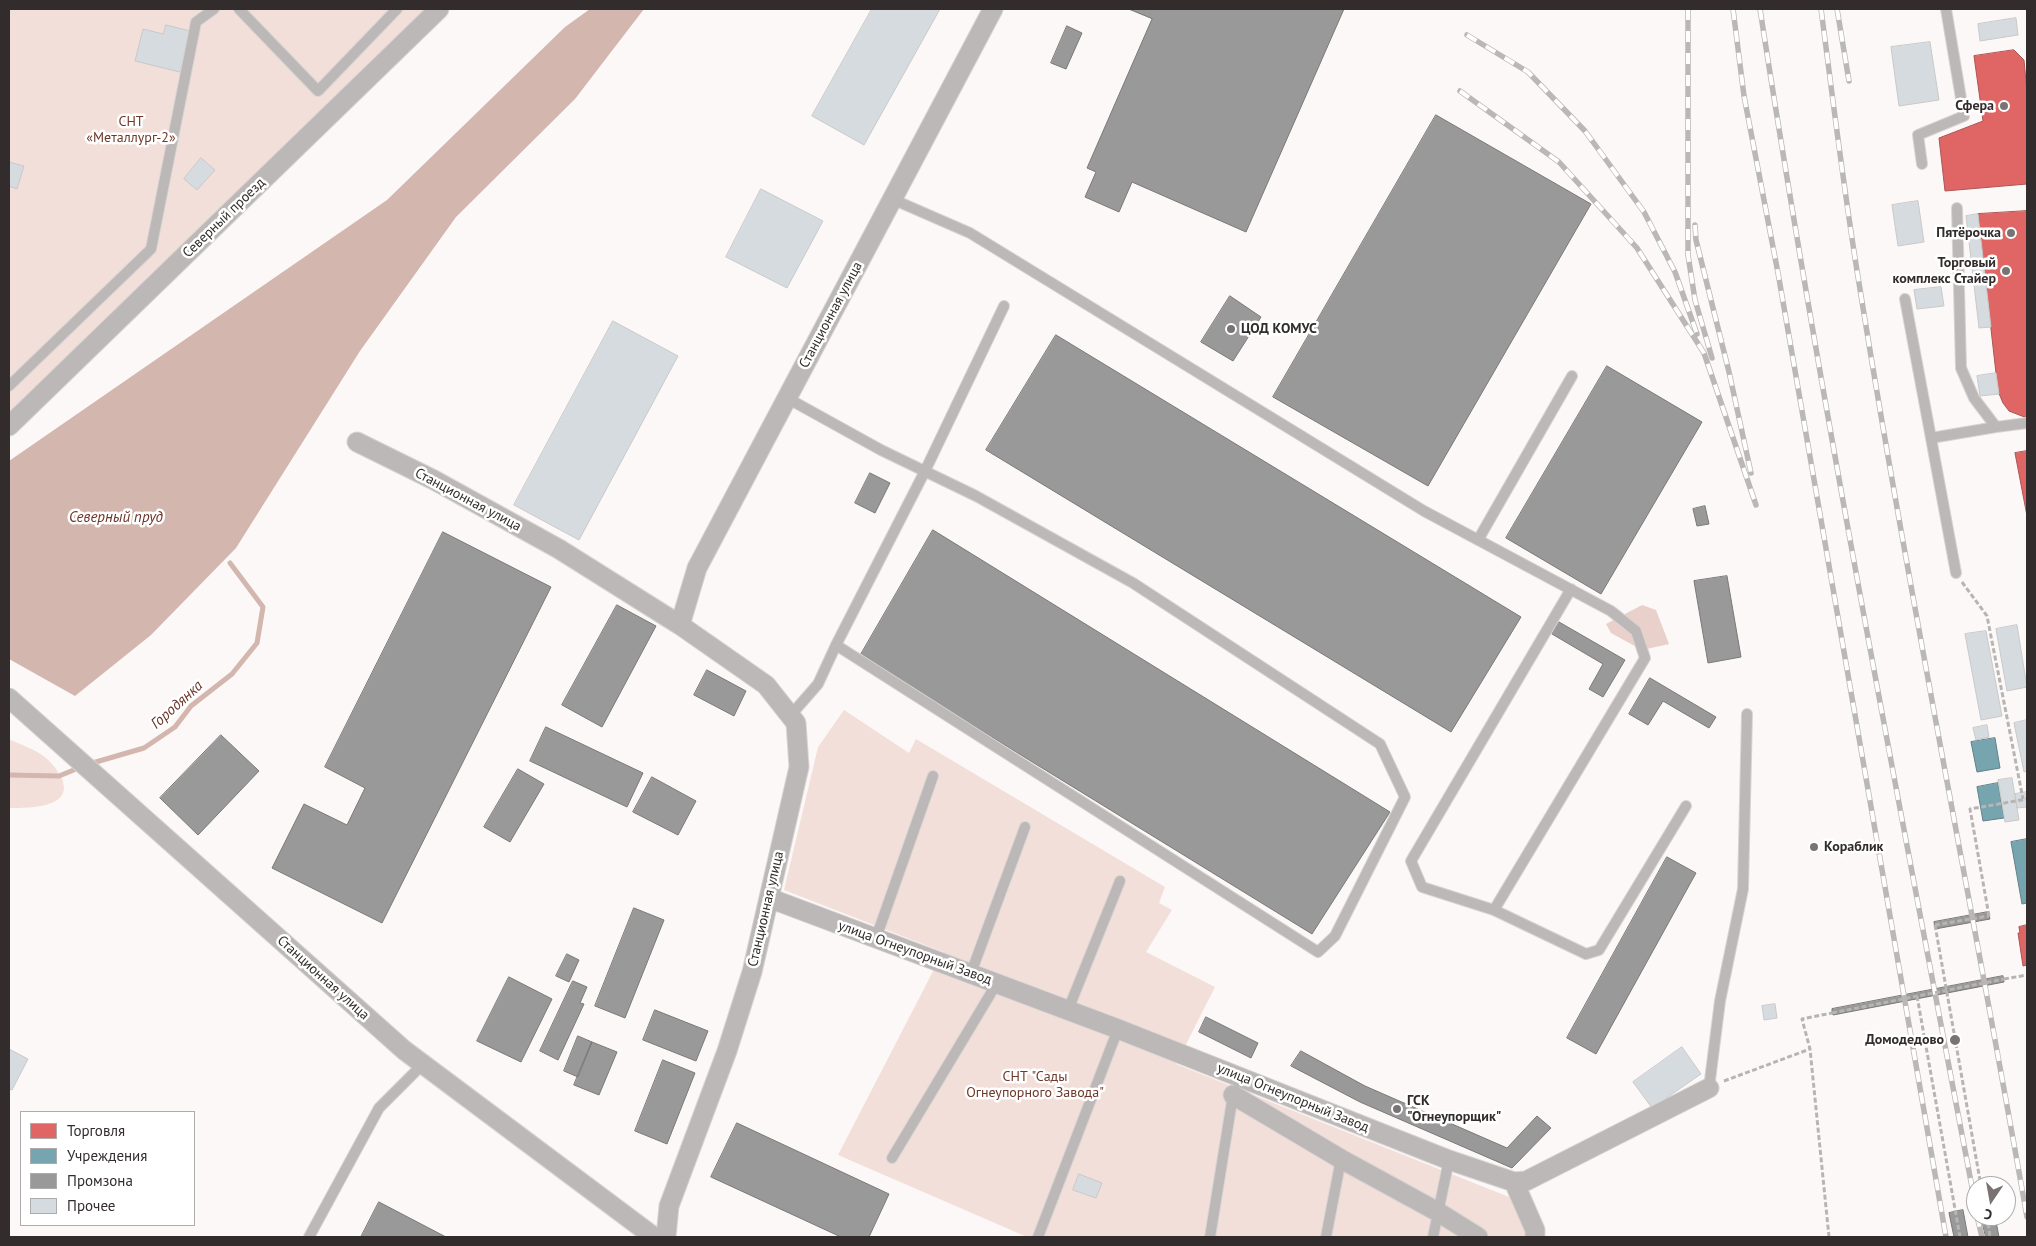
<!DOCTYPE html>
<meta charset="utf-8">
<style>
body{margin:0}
#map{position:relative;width:2036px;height:1246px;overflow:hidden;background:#fcf8f7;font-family:"PT Sans",sans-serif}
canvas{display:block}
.frame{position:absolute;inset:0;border:10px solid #322d2c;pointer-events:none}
.legend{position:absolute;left:20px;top:1111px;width:175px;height:115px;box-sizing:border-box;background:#fff;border:1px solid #adabab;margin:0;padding:6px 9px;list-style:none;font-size:15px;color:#322d2c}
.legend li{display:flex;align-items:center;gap:10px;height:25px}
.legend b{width:25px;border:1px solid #adabab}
.north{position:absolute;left:1966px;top:1176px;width:50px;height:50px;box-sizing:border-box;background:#fff;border:1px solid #adabab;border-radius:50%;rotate:192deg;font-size:14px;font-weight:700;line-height:20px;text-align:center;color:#322d2c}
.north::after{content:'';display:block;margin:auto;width:18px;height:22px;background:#797473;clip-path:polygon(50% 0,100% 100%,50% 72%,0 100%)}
</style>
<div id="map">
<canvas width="2036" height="1246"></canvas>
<div class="frame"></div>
<ul class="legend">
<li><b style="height:14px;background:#e06666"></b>Торговля</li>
<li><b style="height:14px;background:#76a5af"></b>Учреждения</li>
<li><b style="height:14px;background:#999"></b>Промзона</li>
<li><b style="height:14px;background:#d6dbdf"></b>Прочее</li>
</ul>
<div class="north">С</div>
</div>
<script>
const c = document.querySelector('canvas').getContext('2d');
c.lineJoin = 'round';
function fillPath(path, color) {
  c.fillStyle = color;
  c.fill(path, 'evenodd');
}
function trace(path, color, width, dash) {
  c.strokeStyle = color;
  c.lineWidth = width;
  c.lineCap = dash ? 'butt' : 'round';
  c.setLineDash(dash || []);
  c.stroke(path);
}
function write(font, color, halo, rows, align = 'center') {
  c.font = font + ' "PT Sans",sans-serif';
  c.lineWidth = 5;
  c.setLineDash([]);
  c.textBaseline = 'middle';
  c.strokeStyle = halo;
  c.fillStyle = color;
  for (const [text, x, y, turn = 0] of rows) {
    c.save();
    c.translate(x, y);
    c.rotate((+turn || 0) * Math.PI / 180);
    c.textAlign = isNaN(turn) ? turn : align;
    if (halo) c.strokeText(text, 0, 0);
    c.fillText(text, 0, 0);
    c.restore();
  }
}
const green = new Path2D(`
 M9,9H427L9,416Z
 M844,710L909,753L916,739L1165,887L1159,903L1172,910L1146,952L1215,987L1176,1064L1519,1201L1528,1237H1027L838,1155L943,952L784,890L818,747Z
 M9,739C21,745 35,749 46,758C53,764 58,771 62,779C74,809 26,808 9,808Z`);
const forest = new Path2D(`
 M1642,605L1656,610L1669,644L1642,650L1611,633L1606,624Z`);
const water = new Path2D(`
 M590,9H644L575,99L456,217L360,351L236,548L151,635L75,696L9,659V461L387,200L565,27Z`);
const shops = new Path2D(`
 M2014,50L2024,60L2027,92V184L1945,191L1939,138L1983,121L1974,56Z
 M2027,211V418L2009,411L2003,403L1998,391L1978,214Z
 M2027,451V516L2015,453Z
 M2027,925V965L2023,966L2018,933H2020L2019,927Z`);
const public = new Path2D(`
 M1995,738L2000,768L1977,772L1971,742Z
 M1998,783L2004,818L1983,821L1977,787Z
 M2027,839V903L2022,904L2011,842Z`);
const industry = new Path2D(`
 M1129,9H1344L1246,232L1132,182L1119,212L1085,197L1096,172L1087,168L1152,19Z
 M1067,26L1082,33L1066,69L1051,63Z
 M1436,115L1591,204L1428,486L1273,397Z
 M1230,296L1261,317L1233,361L1201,342Z
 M1056,335L1521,617L1451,732L986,450Z
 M1607,366L1702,422L1601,594L1506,538Z
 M870,473L890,483L875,513L855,503Z
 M1705,506L1709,524L1697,526L1693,509Z
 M933,530L1390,812L1312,934L860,656Z
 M443,532L551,587L382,923L272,868L304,804L347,825L365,788L325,767Z
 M1727,576L1741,657L1708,663L1694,581Z
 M617,605L656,626L602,727L562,705Z
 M1559,622L1625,660L1603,697L1589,689L1603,664L1552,634Z
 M707,670L746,691L734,716L694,695Z
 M1650,678L1716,717L1709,728L1663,701L1648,725L1629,714Z
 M546,727L643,773L627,807L530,761Z
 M221,735L259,771L198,835L160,798Z
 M518,769L544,784L510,842L484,827Z
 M652,777L696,801L678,835L633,812Z
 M1667,857L1696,873L1596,1054L1567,1038Z
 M634,908L664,920L625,1018L595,1006Z
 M1988,912L1990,919L1935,929L1934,922Z
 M567,954L579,960L569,982L556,976Z
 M2003,976L2004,982L1833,1015L1832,1013V1009Z
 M509,977L552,999L521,1062L477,1041Z
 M573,981L587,987L580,1003L584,1004L558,1060L540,1051Z
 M655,1010L708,1031L696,1061L643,1040Z
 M1206,1017L1258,1043L1251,1058L1199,1032Z
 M578,1036L592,1042L578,1077L564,1071Z
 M592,1042L617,1052L599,1095L574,1085Z
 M1301,1051L1365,1086L1507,1148L1537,1116L1551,1128L1512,1168L1360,1102L1291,1066Z
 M663,1060L695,1073L667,1144L635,1131Z
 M737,1123L889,1194L869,1237H841L711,1177Z
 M379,1202L446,1237H361Z
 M1963,1210L1968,1237H1954L1949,1213Z
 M1981,1216H1995L1999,1237H1986Z`);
const stream = new Path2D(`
 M89,764L144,748L175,727L191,706L232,674L257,643L263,607L230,563
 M9,775L59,776L81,767`);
const building = new Path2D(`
 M872,9H940L864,145L812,116Z
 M2016,18L2018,35L1980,41L1978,24Z
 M166,25L190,31L180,72L135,61L143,29L163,34Z
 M1930,42L1939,100L1899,106L1891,47Z
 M201,158L215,170L197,190L184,179Z
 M9,162L24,166L17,189L9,186Z
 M761,189L823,221L787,288L726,257Z
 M1918,201L1924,242L1898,246L1892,205Z
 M1978,214L1991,327L1979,328L1966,216Z
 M1941,287L1944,306L1917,309L1914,290Z
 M613,321L678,356L579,540L514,505Z
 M1996,373L1999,394L1980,396L1977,376Z
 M2017,625L2027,687L2007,691L1996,629Z
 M1986,631L2002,716L1981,720L1965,634Z
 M2027,720V771L2024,772L2014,723Z
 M1987,725L1989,737L1976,740L1973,728Z
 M2012,778L2019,820L2005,822L1998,780Z
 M2027,792V807L2017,808L2015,794Z
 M1775,1004L1777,1018L1764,1020L1762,1006Z
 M1682,1047L1701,1074L1652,1108L1633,1082Z
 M9,1049L28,1059L12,1090L9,1089Z
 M1079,1174L1102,1183L1096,1198L1073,1190Z`);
const path = new Path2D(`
 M1962,582L1987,616L2023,799
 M1989,916L1970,809L2027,799
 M1935,925L1981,1186
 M2004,979L2027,975
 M1917,996L1960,1237
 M1724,1081L1810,1049
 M1987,1216L1990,1237
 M1829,1237L1810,1049L1802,1019L1832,1013`);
const lane = new Path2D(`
 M239,9L318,91L397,9
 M1922,164L1918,135L1964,116L1946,9
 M892,199L970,233L1424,511L1611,611L1636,631L1645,658L1494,910L1422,887L1411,861L1571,589
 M1957,208L1961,368L1974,398L1996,427L2027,423
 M1905,299L1931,438L1996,427
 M9,386L151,249L196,22L214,9
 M787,398L881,450L976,496L1133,583L1380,744L1405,797L1335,936L1318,952L836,645L818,684L790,716
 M1931,438L1956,573
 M1478,540L1572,376
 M836,645L925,471L1004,306
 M1494,910L1586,954L1599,950L1686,806
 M876,938L933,776
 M971,973L1025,827
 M1068,1010L1120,881
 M1709,1088L1720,1001L1743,889L1747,714
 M892,1158L997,983
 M309,1237L379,1108L423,1064
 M1038,1237L1118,1029
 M1210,1237L1233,1095
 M1326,1237L1341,1159
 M1433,1237L1449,1160`);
const street = new Path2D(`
 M9,426L439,9
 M357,442L434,480L559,549L680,625L766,685L796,723L799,767L752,972L727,1051L669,1206L666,1237
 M680,625L697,568L993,9
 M9,698L404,1050L654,1237
 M769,898L1118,1029L1449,1160L1514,1182L1526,1181L1709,1088
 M1233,1095L1341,1159L1438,1212L1478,1237
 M1514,1182L1535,1230V1237`);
const rail = new Path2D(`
 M1688,9V255L1695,300L1712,358
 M1733,9L1744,96L1778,273L1946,1237
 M1760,9C1822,410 1900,809 1976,1208
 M1821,9C1833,100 1844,192 1859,283C1909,595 1972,905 2027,1217
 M1837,9L1849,81
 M1467,35L1528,72L1585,131L1644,212L1675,272L1697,334
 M1460,91L1559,162L1637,248L1704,353L1756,505
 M1695,225L1696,240L1729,372L1751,473
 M1977,1216L1982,1237`);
const pathBridge = new Path2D(`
 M1935,925L1989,916
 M1832,1013L2004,979`);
const markers = [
 [2004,106,5,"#797473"],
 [2011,233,5,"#797473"],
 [2006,271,5,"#797473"],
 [1231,329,5,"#797473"],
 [1814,847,5,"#797473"],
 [1955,1040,6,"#797473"],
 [1397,1109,5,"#797473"]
];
const poiNames = [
 ["Сфера",1994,106],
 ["Пятёрочка",2001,233],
 ["Торговый",1996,263],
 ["комплекс Стайер",1996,279],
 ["ЦОД КОМУС",1241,329,"left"],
 ["Кораблик",1824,847,"left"],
 ["Домодедово",1944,1040],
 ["ГСК",1407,1101,"left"],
 ["\"Огнеупорщик\"",1407,1117,"left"]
];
const parkNames = [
 ["СНТ",131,122],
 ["«Металлург-2»",131,138],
 ["СНТ \"Сады",1035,1077],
 ["Огнеупорного Завода\"",1035,1093]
];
const streetNames = [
 ["Северный проезд",224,218,-44],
 ["Станционная улица",831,315,-62],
 ["Станционная улица",468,500,28],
 ["Станционная улица",766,909,-77],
 ["улица Огнеупорный Завод",915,953,20],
 ["Станционная улица",323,978,42],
 ["улица Огнеупорный Завод",1293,1098,22]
];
const waterNames = [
 ["Северный пруд",116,518],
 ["Городянка",177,705,-42]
];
fillPath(green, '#f3dfd9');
fillPath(forest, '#e9d0ca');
fillPath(water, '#d3b6ae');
fillPath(shops, '#e06666');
trace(shops, '#ac5555', 1);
fillPath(public, '#76a5af');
trace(public, '#628188', 1);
fillPath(industry, '#999');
trace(industry, '#7a7978', 1);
trace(stream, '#d3b6ae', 5);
fillPath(building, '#d6dbdf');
trace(building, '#c9c9c9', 1);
trace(lane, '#d7d4d3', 12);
trace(street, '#d7d4d3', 21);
trace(path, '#b7b5b4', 3, [5, 2.5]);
trace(lane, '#bbb8b7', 10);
trace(street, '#bbb8b7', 19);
trace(rail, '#bbb7b6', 5.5);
trace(rail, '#fff', 4, [11]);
trace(pathBridge, '#b7b5b4', 3, [5, 2.5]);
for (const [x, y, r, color] of markers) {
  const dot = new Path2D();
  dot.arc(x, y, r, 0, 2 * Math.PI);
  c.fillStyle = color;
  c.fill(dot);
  trace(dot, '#fff', 2);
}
write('bold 14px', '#322d2c', '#fff', poiNames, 'right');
write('14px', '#6e392a', '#fff', parkNames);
write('14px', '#322d2c', '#fff', streetNames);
write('italic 15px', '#6b3527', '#fff', waterNames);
</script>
